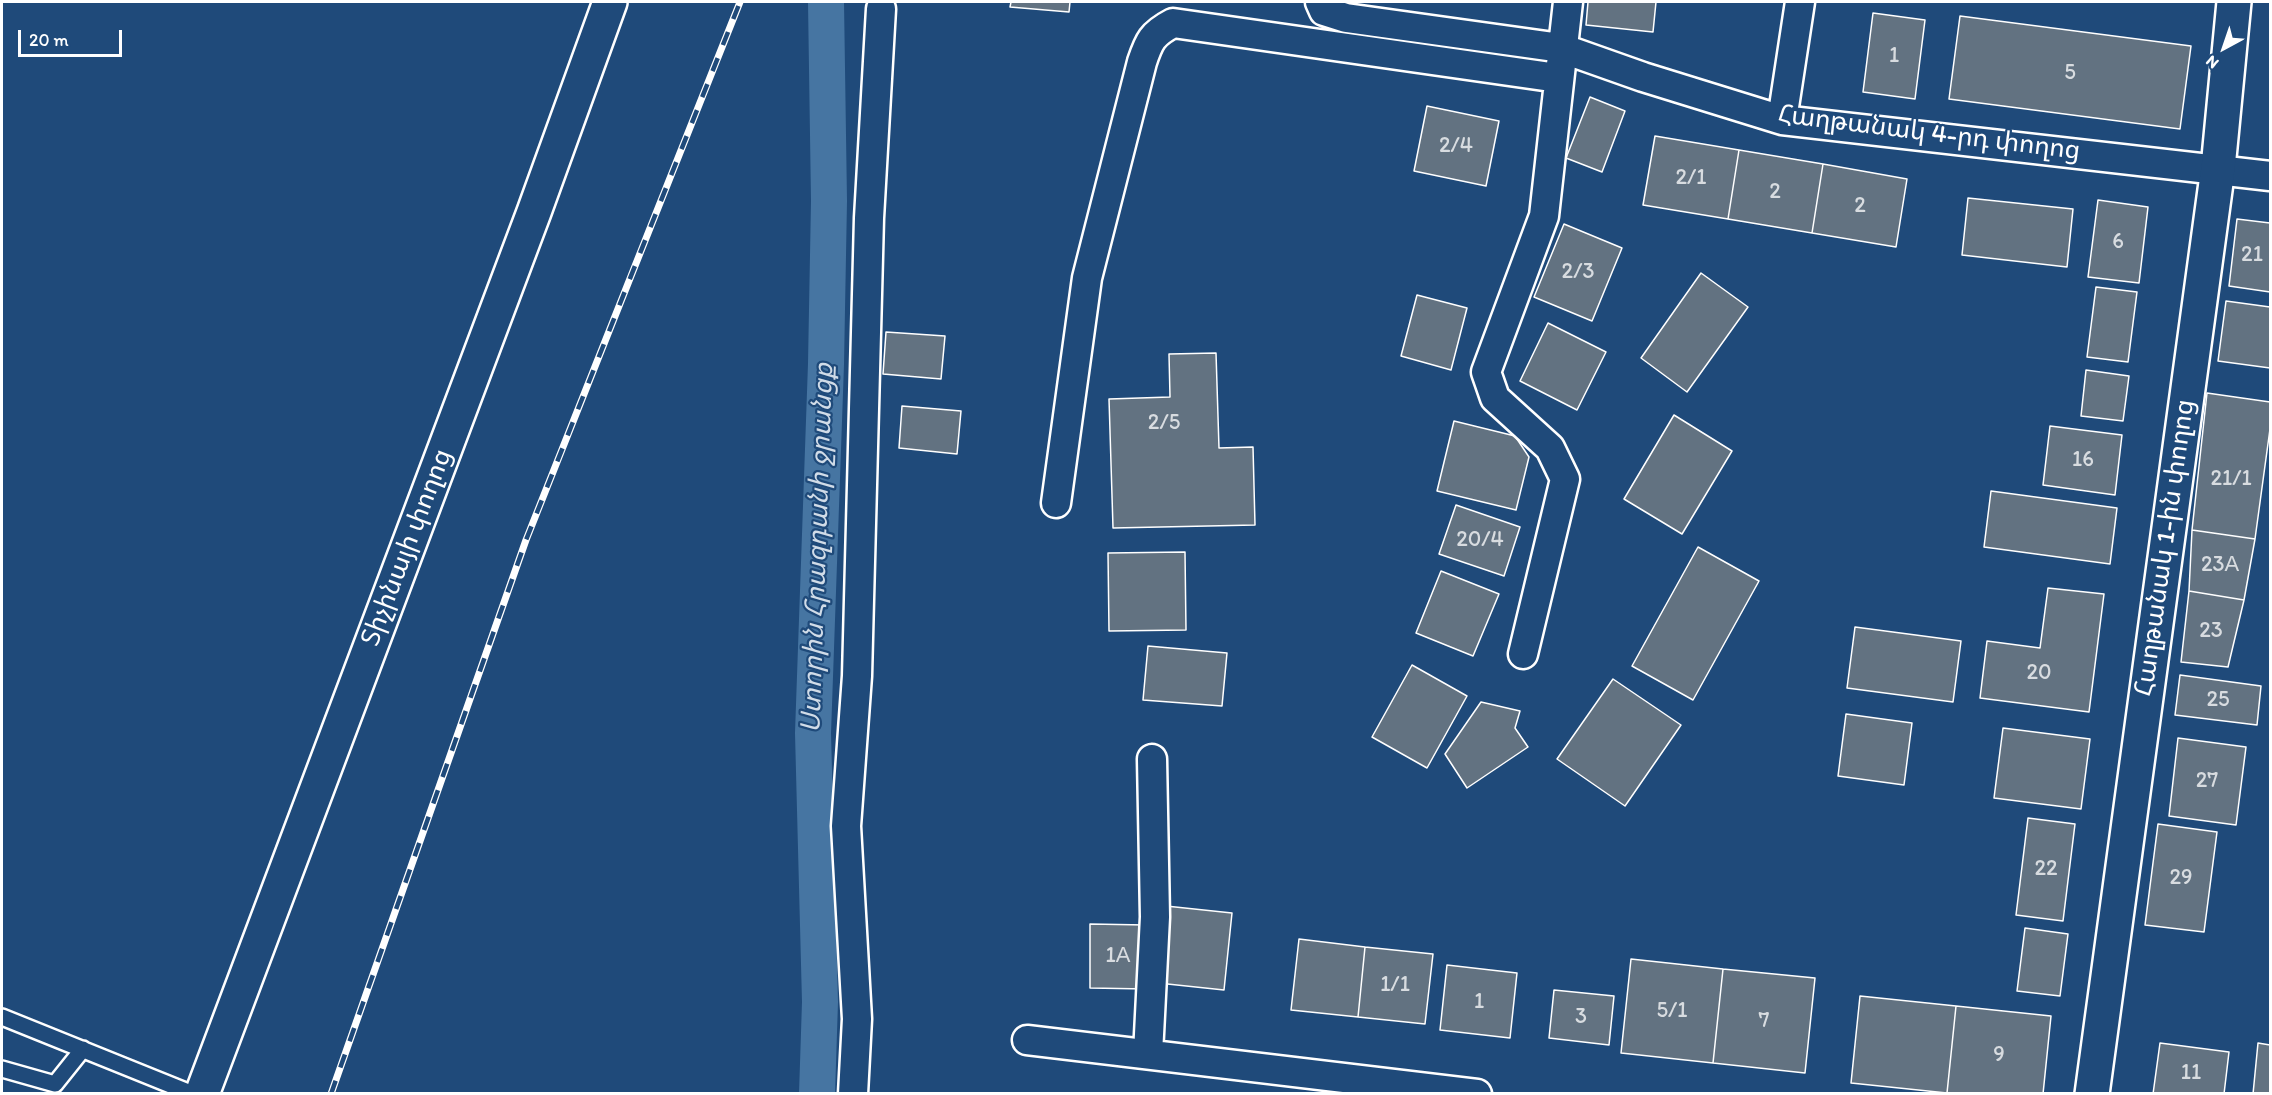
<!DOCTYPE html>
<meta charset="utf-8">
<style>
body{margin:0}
#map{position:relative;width:2272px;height:1095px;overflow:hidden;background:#1f4a7a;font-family:Itim,sans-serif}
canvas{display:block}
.frame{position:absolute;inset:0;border:3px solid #fff;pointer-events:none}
.north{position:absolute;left:2194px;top:18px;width:60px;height:60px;-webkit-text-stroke:4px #1f4a7a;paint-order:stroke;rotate:220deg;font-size:16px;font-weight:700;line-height:24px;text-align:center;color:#fff}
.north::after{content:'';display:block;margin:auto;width:21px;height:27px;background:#fff;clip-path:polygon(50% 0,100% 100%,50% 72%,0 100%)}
.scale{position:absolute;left:18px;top:30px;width:104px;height:27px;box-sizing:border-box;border:3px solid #fff;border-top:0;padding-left:8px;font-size:18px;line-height:21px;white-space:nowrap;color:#fff;-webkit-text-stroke:4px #1f4a7a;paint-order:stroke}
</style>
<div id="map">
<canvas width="2272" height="1095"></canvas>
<div class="frame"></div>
<div class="north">N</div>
<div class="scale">20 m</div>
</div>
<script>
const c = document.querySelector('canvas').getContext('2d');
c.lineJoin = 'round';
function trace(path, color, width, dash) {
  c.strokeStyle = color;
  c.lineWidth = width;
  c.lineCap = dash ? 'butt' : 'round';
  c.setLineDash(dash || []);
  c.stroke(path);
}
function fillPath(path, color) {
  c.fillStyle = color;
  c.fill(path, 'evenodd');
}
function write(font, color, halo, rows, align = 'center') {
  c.font = font + ' Itim,"Noto Sans Armenian",sans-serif';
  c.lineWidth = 4.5;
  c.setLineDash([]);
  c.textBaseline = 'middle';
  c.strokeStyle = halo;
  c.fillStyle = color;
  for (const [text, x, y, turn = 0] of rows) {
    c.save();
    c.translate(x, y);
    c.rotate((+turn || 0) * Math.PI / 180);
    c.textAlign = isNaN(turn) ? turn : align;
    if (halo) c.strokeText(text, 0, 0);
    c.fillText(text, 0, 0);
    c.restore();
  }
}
const canal = new Path2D(`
 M817,1094L820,1002L813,733L826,364L829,201L826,2`);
const building = new Path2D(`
 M1011,2H1070L1069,12L1010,7Z
 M1588,2H1656L1653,32L1586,25Z
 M1873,13L1925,20L1915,99L1863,92Z
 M1960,16L2191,46L2180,129L1949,99Z
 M1590,97L1625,111L1602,172L1566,158Z
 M1427,106L1499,121L1486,186L1414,171Z
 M1655,136L1739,150L1728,219L1643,205Z
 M1739,150L1823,164L1812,233L1728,219Z
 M1823,164L1907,179L1896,247L1812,233Z
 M1968,198L2073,209L2067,267L1962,255Z
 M2098,200L2148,207L2139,283L2088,277Z
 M2237,219L2270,223V292L2229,286Z
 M1564,224L1622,248L1592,321L1534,297Z
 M1701,273L1748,307L1687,392L1641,358Z
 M2096,287L2137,292L2128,362L2087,357Z
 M1417,295L1467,308L1451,370L1401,356Z
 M2226,301L2270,307V368L2218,361Z
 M1548,323L1606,352L1577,410L1520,381Z
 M886,332L945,336L941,379L883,374Z
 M1216,353L1219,448L1253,447L1255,525L1113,528L1109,399L1170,397L1169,354Z
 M2086,370L2129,376L2123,421L2081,416Z
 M2207,393L2270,402V429L2255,539L2192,530Z
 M902,406L961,411L957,454L899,448Z
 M1674,415L1732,451L1682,534L1624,499Z
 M1454,421L1515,436L1529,457L1516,510L1437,491Z
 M2050,426L2122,435L2115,495L2043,485Z
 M1991,491L2117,508L2110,564L1984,547Z
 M1456,505L1520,527L1504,576L1439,554Z
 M2192,530L2255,539L2244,600L2189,591Z
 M1698,547L1759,581L1693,700L1632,666Z
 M1185,552L1186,630L1109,631L1108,553Z
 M1441,571L1499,594L1473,656L1416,633Z
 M2048,588L2104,594L2089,712L1980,698L1987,641L2040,648Z
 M2189,591L2244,600L2228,667L2181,662Z
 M1855,627L1961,641L1953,702L1847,688Z
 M1148,646L1227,653L1222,706L1143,700Z
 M1412,665L1467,696L1427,768L1372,737Z
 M2180,675L2261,686L2257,725L2175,715Z
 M1613,679L1681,725L1625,806L1557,759Z
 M1481,702L1520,711L1515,728L1528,747L1467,788L1445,754Z
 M1846,714L1912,723L1904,785L1838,776Z
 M2003,728L2090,739L2081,809L1994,798Z
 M2178,738L2246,747L2236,825L2169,816Z
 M2028,818L2075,824L2063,921L2016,915Z
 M2158,824L2217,832L2204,932L2145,925Z
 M1166,906L1232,913L1224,990L1158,983Z
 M1090,924L1146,925V989L1090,988Z
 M2025,928L2068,934L2060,996L2017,991Z
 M1299,939L1365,947L1358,1017L1291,1010Z
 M1365,947L1433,954L1425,1024L1358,1017Z
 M1631,959L1723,969L1713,1063L1621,1053Z
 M1447,965L1517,973L1510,1038L1440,1030Z
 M1723,969L1815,978L1805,1073L1713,1063Z
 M1554,990L1614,996L1609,1045L1549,1038Z
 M1860,996L1956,1006L1947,1093L1851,1083Z
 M1956,1006L2051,1016L2043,1094L1947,1093Z
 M2160,1043L2229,1052L2224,1094H2153Z
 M2258,1043L2270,1045V1094H2253Z`);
const lane = new Path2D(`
 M2,1017L193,1094
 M2,1069L55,1084L83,1049`);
const street = new Path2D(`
 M1320,2L1324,11L1346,18L1561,48L1643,77L1782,120L2270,176
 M1782,120L1800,2
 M1056,503L1087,278L1142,62C1149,41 1152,34 1173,23L1558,78
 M1523,654L1565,479L1550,448L1495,398L1486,372L1544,216L1568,2
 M1027,1040L1477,1094
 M1148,1054L1155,917L1152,759
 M853,1094L857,1019L846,826L857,676L869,218L881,9`);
const secondary = new Path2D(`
 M202,1094L534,212L610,2
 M2092,1094L2218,168L2234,2`);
const rail = new Path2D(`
 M331,1094L526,540L740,2`);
const numberNames = [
 ["1",1894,56],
 ["5",2070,73],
 ["2/4",1456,146],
 ["2/1",1691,178],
 ["2",1775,192],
 ["2",1860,206],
 ["6",2118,242],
 ["21",2252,255],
 ["2/3",1578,272],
 ["2/5",1164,423],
 ["16",2083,460],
 ["21/1",2231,479],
 ["20/4",1480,540],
 ["23А",2220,565],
 ["23",2211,631],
 ["20",2039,673],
 ["25",2218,700],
 ["27",2207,781],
 ["22",2046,869],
 ["29",2181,878],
 ["1А",1118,956],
 ["1/1",1395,985],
 ["1",1479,1002],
 ["5/1",1672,1011],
 ["3",1581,1017],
 ["7",1764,1021],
 ["9",1999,1055],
 ["11",2191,1073]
];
const streetNames = [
 ["Հաղթանակ 4-րդ փողոց",1929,134,7],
 ["Տիչինայի փողոց",408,548,-69],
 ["Հաղթանակ 1-ին փողոց",2166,548,-82]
];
const waterNames = [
 ["Ստորին Հրազդանի ջրանցք",819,548,-88]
];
trace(canal, '#4675a2', 36);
fillPath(building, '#627281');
trace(building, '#fff', 1.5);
trace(lane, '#fff', 20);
trace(street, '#fff', 33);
trace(secondary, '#fff', 38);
trace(lane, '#1f4a7a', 15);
trace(street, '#1f4a7a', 28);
trace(secondary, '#1f4a7a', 33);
trace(rail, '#fff', 7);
trace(rail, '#1f4a7a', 4.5, [14]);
write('22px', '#d8dce0', null, numberNames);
write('26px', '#fff', '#1f4a7a', streetNames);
write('italic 27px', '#d1dce8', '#1f4a7a', waterNames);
</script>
